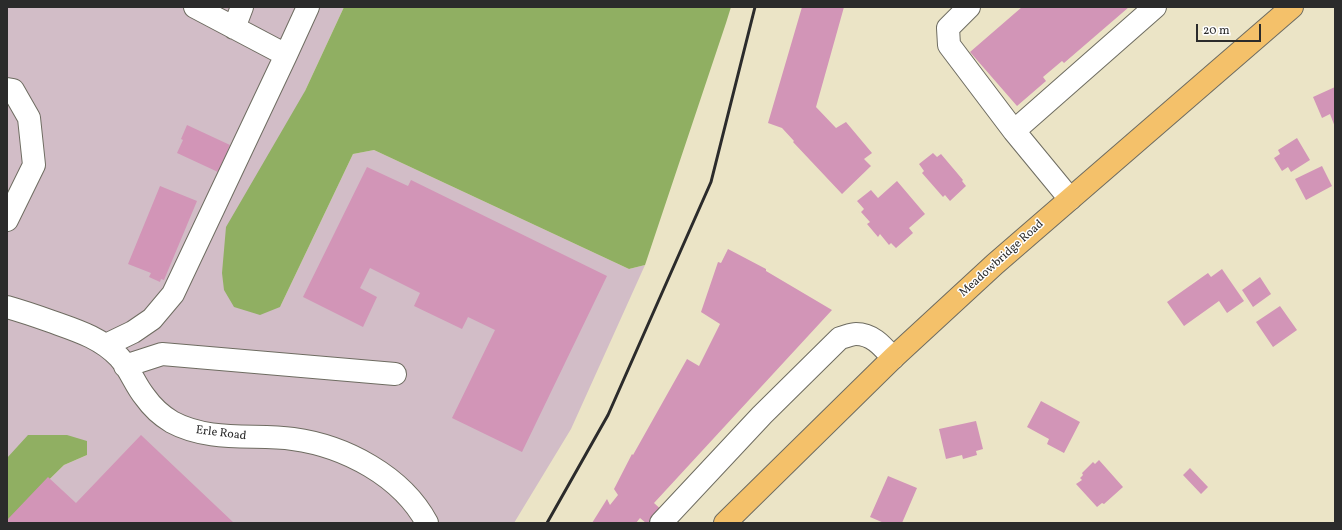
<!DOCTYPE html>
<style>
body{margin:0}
#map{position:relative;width:1342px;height:530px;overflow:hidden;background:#ebe4c6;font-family:Vollkorn,serif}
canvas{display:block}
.frame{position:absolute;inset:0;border:8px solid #2b2b2b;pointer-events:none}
.scale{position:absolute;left:1196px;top:24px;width:65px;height:18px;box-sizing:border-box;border:2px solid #2b2b2b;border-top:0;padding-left:5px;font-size:12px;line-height:14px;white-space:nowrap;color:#2b2b2b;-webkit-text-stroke:3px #fff;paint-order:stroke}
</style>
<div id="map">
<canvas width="1342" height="530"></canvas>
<div class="frame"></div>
<div class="scale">20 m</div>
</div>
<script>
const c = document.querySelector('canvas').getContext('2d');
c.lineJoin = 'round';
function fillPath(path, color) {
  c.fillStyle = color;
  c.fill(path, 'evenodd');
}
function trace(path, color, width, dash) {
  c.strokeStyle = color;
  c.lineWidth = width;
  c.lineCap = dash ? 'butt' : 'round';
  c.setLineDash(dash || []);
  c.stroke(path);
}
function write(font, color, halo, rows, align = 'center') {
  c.font = font + ' Vollkorn,serif';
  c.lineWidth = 3;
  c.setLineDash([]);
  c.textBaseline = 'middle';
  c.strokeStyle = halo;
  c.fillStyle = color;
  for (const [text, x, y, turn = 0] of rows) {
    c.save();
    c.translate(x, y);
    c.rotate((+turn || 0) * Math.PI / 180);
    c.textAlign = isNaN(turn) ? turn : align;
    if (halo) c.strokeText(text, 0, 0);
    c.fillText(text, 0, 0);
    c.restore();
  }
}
const industrial = new Path2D(`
 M7,7H344L305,91L280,307L353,154L374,150L629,269L645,265L571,429L514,523H7V521L64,465L87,455L7,458Z`);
const forest = new Path2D(`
 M344,7H731L726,23L645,265L629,269L374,150L353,154L280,307L260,315L234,307L224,290L222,273L226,227L305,91Z
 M28,435H67L87,441V455L64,465L7,521V458Z`);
const building = new Path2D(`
 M802,7H844L816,107L836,128L846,122L872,153L864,159L871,166L842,194L793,142L794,141L782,128L768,123Z
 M1022,7H1129L1064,63L1062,61L1043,77L1046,81L1017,106L970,52Z
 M1335,87V127L1330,114L1322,118L1313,97Z
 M187,125L230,145L218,172L177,153L183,140L181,139Z
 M1297,138L1310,160L1291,172L1288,167L1282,171L1274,158L1280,154L1278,150Z
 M933,153L937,157L941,154L963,180L962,181L966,186L950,201L945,195L943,197L922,173L924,171L919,164Z
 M1322,166L1332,186L1306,200L1295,179Z
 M367,167L408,186L411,180L607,276L522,452L452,418L495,330L468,317L462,329L414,306L420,293L370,268L360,288L377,297L363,327L303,297Z
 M897,181L925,214L909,228L913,233L896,248L891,243L889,245L880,234L878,237L867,224L870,222L861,212L864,209L857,201L871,190L878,198Z
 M160,186L197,201L164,280L161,279L160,282L149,277L151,273L128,264Z
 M728,249L766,269V271L832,310L654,503L665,513L656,523H646L640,518L636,523H592L607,499L610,505L618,495L614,489L632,454L633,455L687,359L699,366L720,324L701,312L718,262L721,263Z
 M1222,269L1244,301L1227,313L1219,301L1184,326L1167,302L1208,273L1211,277Z
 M1260,277L1271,294L1253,307L1242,290Z
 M1280,306L1297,330L1273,347L1256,322Z
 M1041,401L1080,422L1064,453L1047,444L1049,439L1027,427Z
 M976,421L983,449L976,451L977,455L963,459L962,455L946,459L939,429Z
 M141,435L234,523H7V520L48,477L76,503Z
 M1099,460L1123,487L1104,504L1102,503L1097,507L1076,484L1082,480L1080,478L1083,475L1082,473L1093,462L1095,464Z
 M1190,468L1208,487L1201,494L1183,475Z
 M888,476L917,488L902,523H884L870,517Z`);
const minor = new Path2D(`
 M195,7L286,55
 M969,7L948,28L949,45L1014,131L1070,199
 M234,28L242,7
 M7,89L13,90L29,118L34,165L7,220
 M1014,131L1155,7
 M7,307C21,311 36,316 50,321C75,330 100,337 119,357C130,369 135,385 145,397C152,407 162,416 172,422C209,442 253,434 293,439C345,446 402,476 427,523
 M106,345L133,332L152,319L173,294L286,55L308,7
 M125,366L162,354L395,374
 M661,523L762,415L840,338C845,337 851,334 856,334C873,334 883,347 893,358`);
const major = new Path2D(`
 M725,523L893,358L995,264L1292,7`);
const rail = new Path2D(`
 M547,523L608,415L711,182L755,7`);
const streetNames = [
 ["Meadowbridge Road",1002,259,-42],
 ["Erle Road",221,434,7]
];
fillPath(industrial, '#d2bdc7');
fillPath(forest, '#90af62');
fillPath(building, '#d295b7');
trace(minor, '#6e6c61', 24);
trace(major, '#6e6c61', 24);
trace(minor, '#fff', 22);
trace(major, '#f4c16a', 22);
trace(rail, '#2b2b2b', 3);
write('12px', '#2b2b2b', '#fff', streetNames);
</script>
